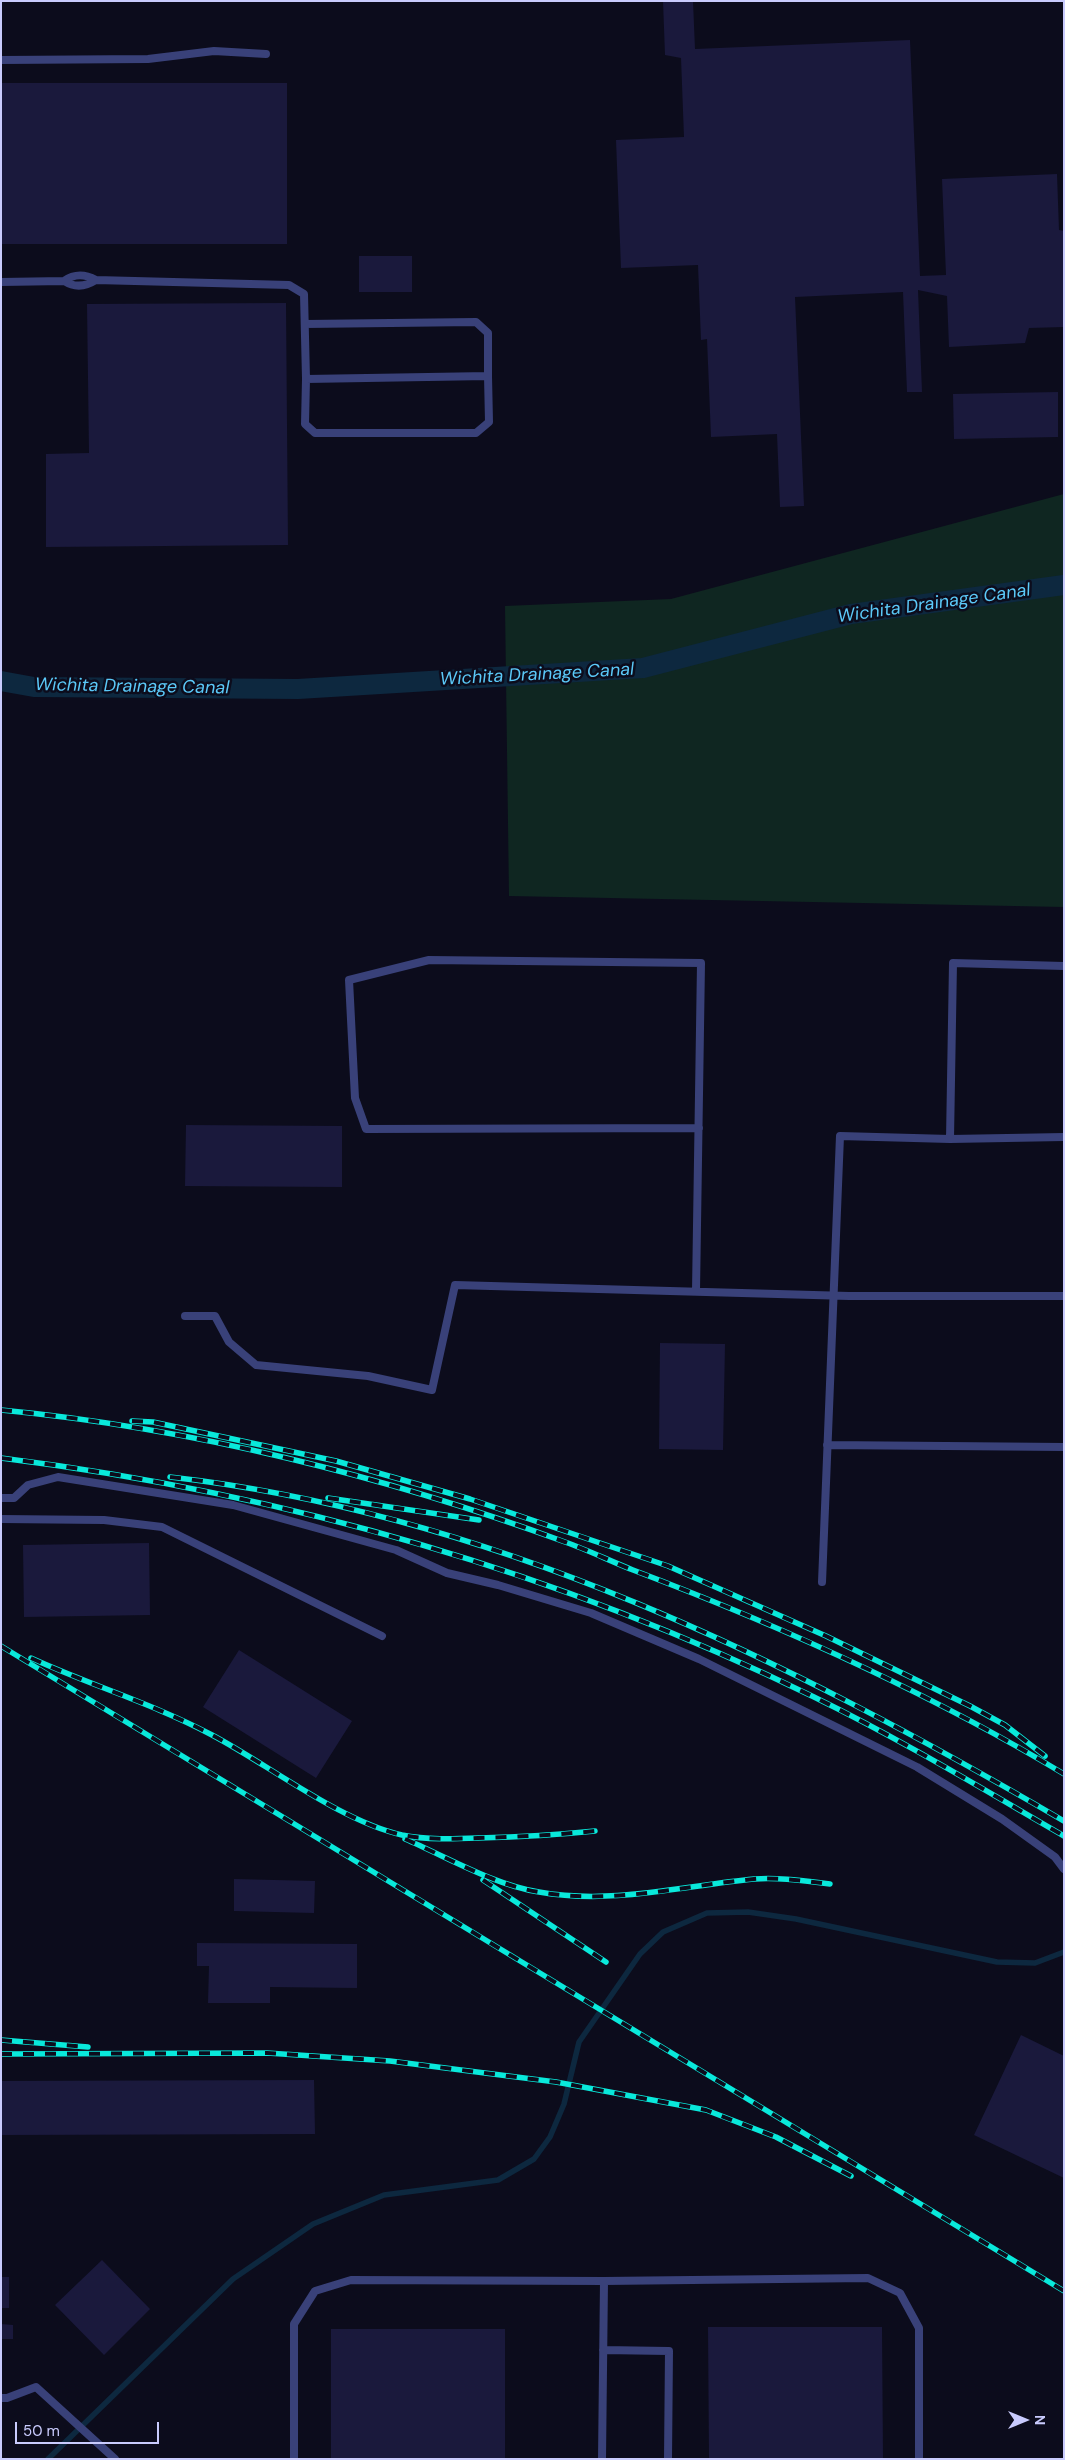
<!DOCTYPE html>
<style>
body{margin:0}
#map{position:relative;width:1065px;height:2460px;overflow:hidden;background:#0c0c1c;font-family:"DM Sans",sans-serif}
canvas{display:block}
.frame{position:absolute;inset:0;border:2px solid #c9cbfd;pointer-events:none}
.north{position:absolute;left:1000px;top:2395px;width:50px;height:50px;-webkit-text-stroke:4px #0c0c1c;paint-order:stroke;rotate:90deg;font-size:14px;font-weight:700;line-height:20px;text-align:center;color:#c9cbfd}
.north::after{content:'';display:block;margin:auto;width:18px;height:22px;background:#c9cbfd;clip-path:polygon(50% 0,100% 100%,50% 72%,0 100%)}
.scale{position:absolute;left:15px;top:2422px;width:144px;height:22px;box-sizing:border-box;border:2px solid #c9cbfd;border-top:0;padding-left:6px;font-size:15px;line-height:18px;white-space:nowrap;color:#c9cbfd;-webkit-text-stroke:4px #0c0c1c;paint-order:stroke}
</style>
<div id="map">
<canvas width="1065" height="2460"></canvas>
<div class="frame"></div>
<div class="north">N</div>
<div class="scale">50 m</div>
</div>
<script>
const c = document.querySelector('canvas').getContext('2d');
c.lineJoin = 'round';
function fillPath(path, color) {
  c.fillStyle = color;
  c.fill(path, 'evenodd');
}
function trace(path, color, width, dash) {
  c.strokeStyle = color;
  c.lineWidth = width;
  c.lineCap = dash ? 'butt' : 'round';
  c.setLineDash(dash || []);
  c.stroke(path);
}
function write(font, color, halo, rows, align = 'center') {
  c.font = font + ' "DM Sans",sans-serif';
  c.lineWidth = 5;
  c.setLineDash([]);
  c.textBaseline = 'middle';
  c.strokeStyle = halo;
  c.fillStyle = color;
  for (const [text, x, y, turn = 0] of rows) {
    c.save();
    c.translate(x, y);
    c.rotate((+turn || 0) * Math.PI / 180);
    c.textAlign = isNaN(turn) ? turn : align;
    if (halo) c.strokeText(text, 0, 0);
    c.fillText(text, 0, 0);
    c.restore();
  }
}
const green = new Path2D(`
 M1064,494V907L509,896L505,606L671,599Z`);
const stream = new Path2D(`
 M48,2459L233,2279L313,2224L384,2195L498,2180L534,2159L550,2137L564,2104L579,2042L640,1954L663,1932L707,1913L748,1912L796,1919L997,1962L1035,1963L1064,1952`);
const canal = new Path2D(`
 M1,681L34,687L298,689L643,668L851,614L1064,585`);
const building = new Path2D(`
 M663,1H693L695,49L910,40L920,276L946,275L942,179L1057,174L1059,230L1064,231V327L1029,328L1025,343L949,347L947,296L918,290L922,392H907L903,292L795,297L804,506L780,507L777,434L711,437L707,339L701,340L698,265L621,268L616,140L684,137L681,58L665,55Z
 M1,83H287V244H1Z
 M359,256H412V292H359Z
 M286,303L288,545L46,547V454L89,453L87,304Z
 M1058,392V437L954,439L953,394Z
 M186,1125L342,1126V1187L185,1186Z
 M660,1343L725,1344L723,1450L659,1449Z
 M149,1543L150,1615L24,1617L23,1545Z
 M239,1650L352,1721L316,1778L203,1707Z
 M234,1879L315,1881L314,1913L234,1911Z
 M197,1943L357,1944V1988L270,1987V2003H208L209,1966H197Z
 M1021,2035L1064,2056V2178L974,2135Z
 M314,2080L315,2134L1,2135V2081Z
 M102,2260L150,2309L104,2355L55,2305Z
 M1,2277H9V2308H1Z
 M1,2324L13,2325V2339H1Z
 M708,2327H882L883,2459H709Z
 M331,2329H505V2459H331Z`);
const lane = new Path2D(`
 M1,60L148,59L214,51L266,54
 M96,280L289,285L304,294L306,379L488,376V333L476,322L305,324
 M1,282L64,281C75,273 85,274 96,280C85,287 75,288 64,281
 M306,379L305,424L315,433H476L489,422L488,376
 M950,1139L1064,1137
 M696,1291L701,963L429,960L349,980L355,1098L366,1129L699,1128
 M185,1316H215L229,1342L256,1365L368,1376L432,1390L455,1285L849,1296H1064
 M827,1445L1064,1447
 M1,1498H14L28,1485L58,1477L233,1505L396,1550L447,1573L498,1585L591,1613L699,1659L917,1767L1002,1819L1055,1857L1064,1869
 M1,1519L104,1520L162,1527L382,1636
 M822,1582L840,1136L950,1139L953,963L1064,966
 M604,2281L868,2278L900,2293L919,2328V2459
 M603,2350L669,2351L668,2459
 M1,2398H7L36,2387L115,2459
 M294,2459V2324L315,2291L351,2280L604,2281L602,2459`);
const rail = new Path2D(`
 M1,1410C191,1428 385,1476 565,1542C588,1550 610,1561 633,1570C781,1626 928,1692 1064,1774
 M132,1421L153,1422L336,1461L470,1499L668,1566L826,1636L970,1706L1005,1725L1045,1756
 M1,1458C283,1493 558,1572 814,1697C900,1739 981,1788 1064,1836
 M170,1477C492,1513 788,1660 1064,1821
 M328,1498L479,1520
 M1,1646L1064,2291
 M31,1658C90,1685 154,1704 212,1735C269,1765 340,1821 402,1835C427,1840 453,1839 478,1838C517,1837 556,1835 595,1831
 M405,1839C447,1857 494,1885 539,1892C612,1905 682,1886 754,1879C779,1877 805,1881 830,1884
 M483,1880L606,1962
 M1,2040L88,2047
 M1,2054L267,2053L390,2061L556,2082L706,2110L776,2137L851,2176`);
const waterNames = [
 ["Wichita Drainage Canal",934,604,-8],
 ["Wichita Drainage Canal",537,675,-3],
 ["Wichita Drainage Canal",132,687,1]
];
fillPath(green, '#0f2621');
trace(stream, '#0d283f', 5.5);
trace(canal, '#0d283f', 20);
fillPath(building, '#1a193c');
trace(lane, '#394179', 8);
trace(rail, '#09e9db', 5.5);
trace(rail, '#0c0c1c', 4, [11]);
write('italic 18px', '#5bc9f8', '#0c0c1c', waterNames);
</script>
